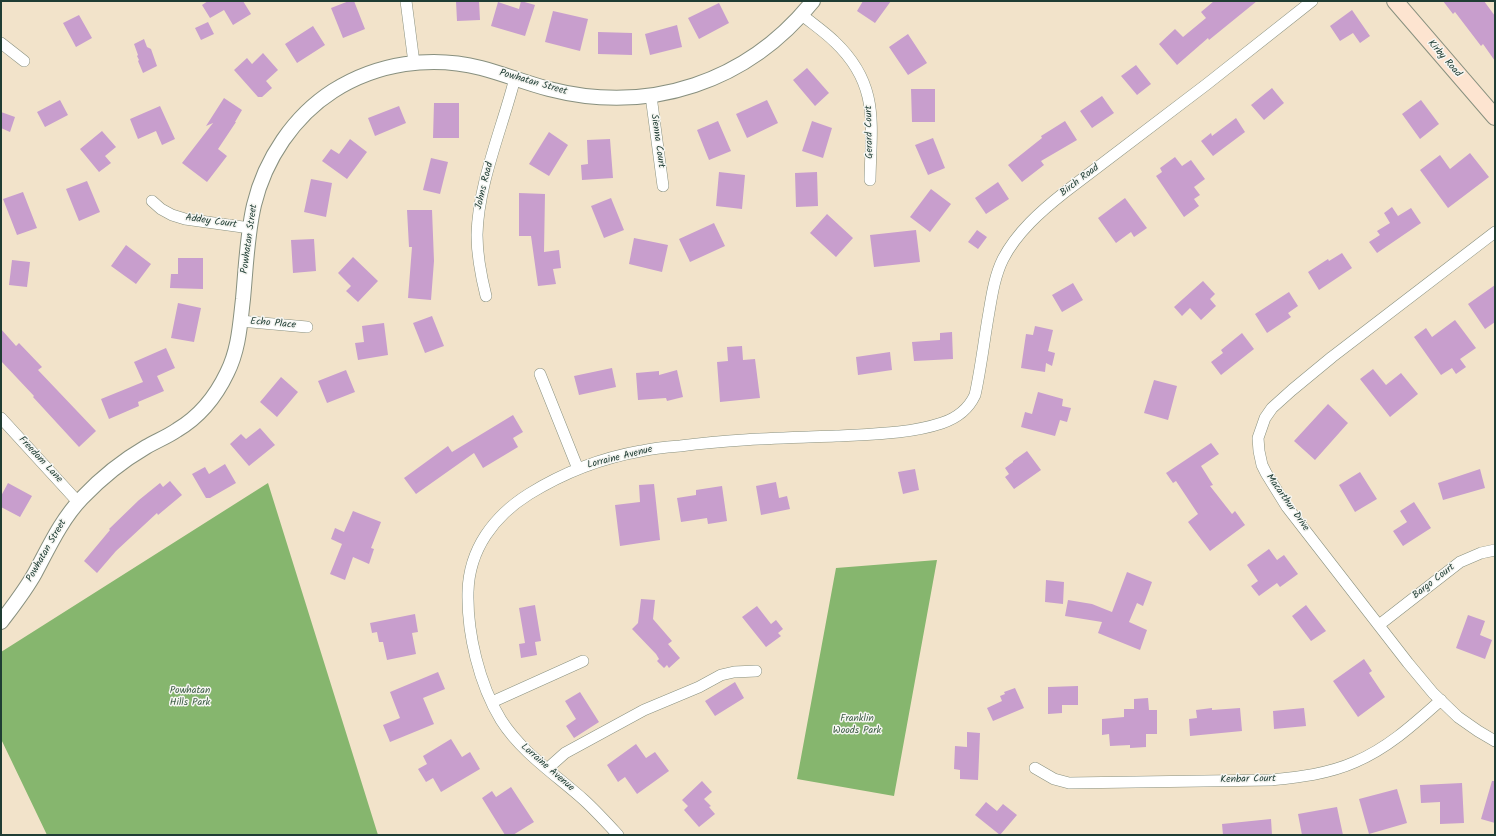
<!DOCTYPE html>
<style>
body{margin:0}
#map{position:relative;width:1496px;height:836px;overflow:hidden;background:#f2e3ca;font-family:Kalam,sans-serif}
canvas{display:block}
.frame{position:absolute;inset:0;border:2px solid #1f3d34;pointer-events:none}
</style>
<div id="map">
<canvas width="1496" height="836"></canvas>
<div class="frame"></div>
</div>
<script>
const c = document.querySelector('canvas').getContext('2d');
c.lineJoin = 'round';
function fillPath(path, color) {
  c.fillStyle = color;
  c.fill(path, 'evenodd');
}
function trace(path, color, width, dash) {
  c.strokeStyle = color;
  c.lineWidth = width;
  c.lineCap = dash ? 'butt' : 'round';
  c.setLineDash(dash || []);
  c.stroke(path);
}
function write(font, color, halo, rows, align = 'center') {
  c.font = font + ' Kalam,sans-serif';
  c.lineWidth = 3;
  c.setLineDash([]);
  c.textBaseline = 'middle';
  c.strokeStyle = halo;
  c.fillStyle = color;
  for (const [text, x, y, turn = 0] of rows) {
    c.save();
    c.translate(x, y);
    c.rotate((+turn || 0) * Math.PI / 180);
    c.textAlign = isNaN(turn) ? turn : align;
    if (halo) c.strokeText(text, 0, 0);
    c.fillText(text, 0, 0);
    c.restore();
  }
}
const forest = new Path2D(`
 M268,483L378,835H47L1,739V652Z
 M937,560L894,796L797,779L836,568Z`);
const building = new Path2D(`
 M208,1H243L251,14L233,25L224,10L210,18L202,5Z
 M349,1H354L365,29L343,38L331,8Z
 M456,1H479L480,20L457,21Z
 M521,1L535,5L525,36L491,26L498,2L519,9Z
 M863,1H891L875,23L857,11Z
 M1214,1H1257L1209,40L1208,38L1177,65L1159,44L1175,29L1183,37L1206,18L1201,12Z
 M1443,1H1484L1495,16V61L1483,44L1481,46L1455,12L1453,14Z
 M719,3L729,23L699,39L688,18Z
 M1352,10L1370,36L1360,43L1353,33L1340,41L1330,26Z
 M553,11L588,19L580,51L545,42Z
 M79,15L92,38L76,47L63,23Z
 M208,22L214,34L201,40L195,28Z
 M677,25L682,47L650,55L645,34Z
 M313,26L325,45L297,63L285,44Z
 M598,32L632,33V55L598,54Z
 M908,34L927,63L908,75L889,47Z
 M144,39L147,47L151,49L157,66L143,73L138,61L139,60L137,56L138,55L134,44Z
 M263,53L278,70L266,81L272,88L262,97H258L234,70L247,58L252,64Z
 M1136,65L1151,84L1137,95L1121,76Z
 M807,68L829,93L815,106L793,80Z
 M1272,88L1284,103L1264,120L1251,105Z
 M911,89H935V122H912Z
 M1102,96L1114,113L1092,128L1080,111Z
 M224,98L242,110L235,122H236L218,149L227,156L207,182L182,163L213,123L206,126Z
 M60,100L68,115L45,127L37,112Z
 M767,100L778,123L747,138L736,114Z
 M1421,100L1439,124L1420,139L1402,114Z
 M434,103H459V138H433Z
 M160,106L175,139L162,145L156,131L138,139L130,119Z
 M399,106L406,123L375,136L368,118Z
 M1,112L15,117L10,132L1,128Z
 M1236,118L1245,132L1213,156L1201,141L1211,133L1212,136Z
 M718,121L731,151L709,160L697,130Z
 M812,121L832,128L823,158L802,151Z
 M1065,121L1077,140L1041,161L1044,165L1022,182L1008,165L1042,138L1041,136Z
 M102,131L116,147L105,156L111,163L99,172L80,149Z
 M549,132L568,145L549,176L529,164Z
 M933,138L945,168L928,175L915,145Z
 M350,139L367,152L347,179L322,161L331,149L339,154Z
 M610,139L613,178L582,180L581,165L588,164L587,140Z
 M1470,153L1489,177L1448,208L1420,170L1440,155L1450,169Z
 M1175,157L1182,166L1191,160L1205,179L1194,187L1200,195L1194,199L1199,206L1184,217L1156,176L1162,172L1160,168Z
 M431,158L448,162L440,194L423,190Z
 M719,172L745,175L742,209L716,206Z
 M817,172L818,206L796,207L795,173Z
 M311,179L332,183L326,217L304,212Z
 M87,181L100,212L79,221L66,189Z
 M998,182L1009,199L986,214L975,198Z
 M931,189L951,204L930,232L910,217Z
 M23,192L37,228L17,235L3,199Z
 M519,193L545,194L544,252L559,250L561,268L553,269L556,284L538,286L531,236H519Z
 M611,198L624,230L604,238L591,206Z
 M1125,198L1147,228L1134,237L1131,232L1116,243L1098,218Z
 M1392,207L1398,216L1411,208L1421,223L1377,253L1369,242L1380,235L1377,231L1390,223L1384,213Z
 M407,210H432L434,261L431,300L408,298L412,247H409Z
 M827,214L853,238L836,257L810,233Z
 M714,223L725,246L690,262L679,239Z
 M916,230L920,262L874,267L870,235Z
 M977,230L987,237L978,249L968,242Z
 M634,238L668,245L662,272L629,264Z
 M314,239L316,271L293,273L291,240Z
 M126,245L151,264L136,284L111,266Z
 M1342,253L1352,268L1319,290L1308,272L1328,259L1329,261Z
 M353,257L378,281L358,302L346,291L351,286L338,273Z
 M178,258H203V289L170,288L171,274H178Z
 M12,260L30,262L27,287L9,285Z
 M1203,281L1215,294L1210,299L1216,306L1201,320L1190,308L1182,316L1174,307Z
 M1073,283L1083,300L1062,312L1052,295Z
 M1495,285V322L1485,329L1468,304Z
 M1289,292L1298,306L1288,313L1291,317L1267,333L1255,314Z
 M178,303L201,308L194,342L171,338Z
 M432,316L444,346L425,353L413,323Z
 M1455,320L1476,348L1460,359L1466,367L1456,374L1452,368L1441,375L1414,337L1426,328L1432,337Z
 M384,323L388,355L358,360L355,343L364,342L362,326Z
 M1035,326L1053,330L1048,351L1055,353L1052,366L1046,363L1045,372L1021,368L1026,334L1033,335Z
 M1,329L16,346L19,343L42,367L38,370L96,431L79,447L33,397L34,396L1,361Z
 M952,332L953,359L914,361L912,342L940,340V333Z
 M1242,333L1254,349L1221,375L1211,362L1223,353L1221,350Z
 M742,346L743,360L755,359L760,398L720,402L717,362L728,361L727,347Z
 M166,348L175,368L157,376L164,391L138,402L139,406L109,419L101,399L143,382L134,362Z
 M890,352L892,370L858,375L856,357Z
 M612,368L616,387L579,395L574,376Z
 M1373,369L1386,385L1401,373L1418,394L1390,417L1360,379Z
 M346,370L355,392L327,403L318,381Z
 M677,370L683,397L667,401L666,398L638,400L636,373L659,371V375Z
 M281,377L298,392L277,417L260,402Z
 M1154,380L1177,386L1168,420L1144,413Z
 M1038,392L1063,399L1062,406L1071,408L1067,422L1060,420L1055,436L1021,427L1025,412L1032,414Z
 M1328,404L1348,423L1315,460L1294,441Z
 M513,415L523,432L513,438L518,447L483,468L474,453L416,494L404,478L448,446L452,452Z
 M260,428L275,445L249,466L230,444L241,434L246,439Z
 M1211,443L1219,454L1201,466L1213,485L1210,486L1232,514L1235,511L1245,525L1210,551L1188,522L1198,514L1176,481L1173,483L1166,473Z
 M1027,451L1041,470L1014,489L1005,477L1009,474L1005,468L1013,462V461Z
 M225,464L236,483L210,498H206L192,474L205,467L209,474Z
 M915,469L919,490L903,494L898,472Z
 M1480,469L1485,488L1443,500L1438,483Z
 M1360,472L1377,499L1355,512L1339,485Z
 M170,481L182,495L158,515L157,513L116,551L97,573L84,561L110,530L109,529L139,500L160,483L163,487Z
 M776,482L779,498L787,496L790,509L761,515L756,486Z
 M8,483L32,496L20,517L1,507V496Z
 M654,484L660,540L620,546L615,505L640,502L639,485Z
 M722,486L727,521L708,524L707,518L681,522L677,498L696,495V490Z
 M1414,502L1431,528L1403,546L1393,531L1407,522L1400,511Z
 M353,511L381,522L371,548L374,549L369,564L353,557L345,580L330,574L342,544L331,539L335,528L344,532Z
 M1269,549L1277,560L1284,555L1298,574L1280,587L1277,583L1259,596L1251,586L1258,581L1247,565Z
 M1127,572L1152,582L1143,606L1137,603L1129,622L1147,630L1140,650L1098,633L1102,622L1065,616L1068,600L1092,604L1112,612Z
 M1046,580L1064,582L1063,604L1045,602Z
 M641,599L655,600L653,619L672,641L668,644L680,658L669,668L667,665L664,668L657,661L659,659L656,654L632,629L638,623Z
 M535,605L541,641L535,642L537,655L521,658L519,644L525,643L519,608Z
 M1306,605L1326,631L1311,641L1292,616Z
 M757,606L771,624L776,620L783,629L778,633L781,636L766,647L742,617Z
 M415,614L418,632L412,633L416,654L387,660L383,642H379L377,632L372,633L370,623Z
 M1468,615L1485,621L1480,635L1492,640L1485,659L1456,648Z
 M1364,659L1372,671L1369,673L1385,697L1358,717L1333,681Z
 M438,672L445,689L423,698L434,724L390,742L383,725L400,718L390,692Z
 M735,682L744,698L715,716L705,701Z
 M1078,686V705H1062V713L1048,714V687Z
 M1015,688L1024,708L993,721L987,708L1002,701L1000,696L1005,694L1004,692Z
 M580,692L599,722L574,738L566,726L576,719L565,701Z
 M1148,698L1149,710H1157V734H1146V747L1130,748V745L1110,746L1109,734L1102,735V719L1124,717V709H1134V699Z
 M1212,708V710L1240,708L1242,731L1190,736L1189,719L1197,718L1196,710Z
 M1304,708L1306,726L1274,729L1273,711Z
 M967,732L980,733L978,780L960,779V770L954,769L955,746L967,747Z
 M451,739L462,757L470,752L480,769L441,792L433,778L426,782L418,769L427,764L423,756Z
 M636,744L646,758L655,752L669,771L637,794L625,777L618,782L607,765Z
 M702,781L712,792L704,799L711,806L709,807L715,814L699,827L684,810L688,806L682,800Z
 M1492,781H1495V823L1481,819Z
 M1462,783L1464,823L1440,824V802L1421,803L1420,785Z
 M511,787L534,822L513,835H505L482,798L492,791L496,797Z
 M1397,789L1407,823L1369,834L1359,799Z
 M986,802L997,811L1003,804L1017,815L1000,835L975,815Z
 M1337,807L1343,835H1302L1298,814Z
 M1271,819L1272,835H1223L1222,824Z`);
const minor = new Path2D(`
 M406,1L414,63
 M802,15C813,24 825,32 835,42C880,85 871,124 870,180
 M1,43L24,61
 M651,96L663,186
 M152,201L161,209L172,215L185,219L250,228
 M1495,232L1332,357L1292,390L1272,408L1265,418L1258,438L1259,451L1262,465L1266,473L1287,507L1408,663L1433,693L1458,717L1478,731L1495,741
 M486,296C481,276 477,256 477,235C478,184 502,129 515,78
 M240,321L307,327
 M540,374L578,469
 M1,418L78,502
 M1379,625L1460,562L1481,553L1495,550
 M492,702L583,661
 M1035,768L1054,779L1069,783L1271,780C1299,777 1328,774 1355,762C1388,748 1414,724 1441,700
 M547,769L565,753L644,710L699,687L721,675L734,672L756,671
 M618,835C607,823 596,811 584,800C555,774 522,753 501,720C479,684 467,633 468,592C469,549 494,516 529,494C563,473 601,458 641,451C654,448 667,447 680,446C732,439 784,438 836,436C871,434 909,434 942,423C957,418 968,410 975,395C981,368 984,340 989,312C992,294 995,275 1003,259C1017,232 1041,211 1065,192L1207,84L1312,1`);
const tertiary = new Path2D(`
 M1,622C13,606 25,591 35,573C49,547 61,520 82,498C101,478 122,461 146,447C156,441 167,437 177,430C199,417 216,396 227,373C239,349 240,324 243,299C246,267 247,235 254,205C265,159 294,116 333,91C377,63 431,55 481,68C504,74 526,83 549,89C650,115 748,82 813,1`);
const secondary = new Path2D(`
 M1395,1L1495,117`);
const streetNames = [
 ["Kirby Road",1444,59,49],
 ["Powhatan Street",533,83,16],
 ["Gerard Court",870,132,-91],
 ["Sienna Court",657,141,82],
 ["Birch Road",1080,181,-37],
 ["Johns Road",485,186,-76],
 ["Addey Court",211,222,8],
 ["Powhatan Street",250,239,-82],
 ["Echo Place",273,324,5],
 ["Lorraine Avenue",620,458,-14],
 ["Freedom Lane",40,460,47],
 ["Macarthur Drive",1287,503,55],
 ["Powhatan Street",47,551,-60],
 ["Bargo Court",1434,582,-38],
 ["Lorraine Avenue",547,768,41],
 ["Kenbar Court",1248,780,-1]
];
const parkNames = [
 ["Powhatan",190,691],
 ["Hills Park",190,703],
 ["Franklin",857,719],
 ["Woods Park",857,731]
];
fillPath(forest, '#86b66e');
fillPath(building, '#c89ecd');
trace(minor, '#88907f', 12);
trace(tertiary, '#88907f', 16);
trace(secondary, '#88907f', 18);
trace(minor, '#fff', 11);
trace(tertiary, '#fff', 14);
trace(secondary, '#fde4d0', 16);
write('10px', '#1f3d34', '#f6f6f2', streetNames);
write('10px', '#3b5b43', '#f6f6f2', parkNames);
</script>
